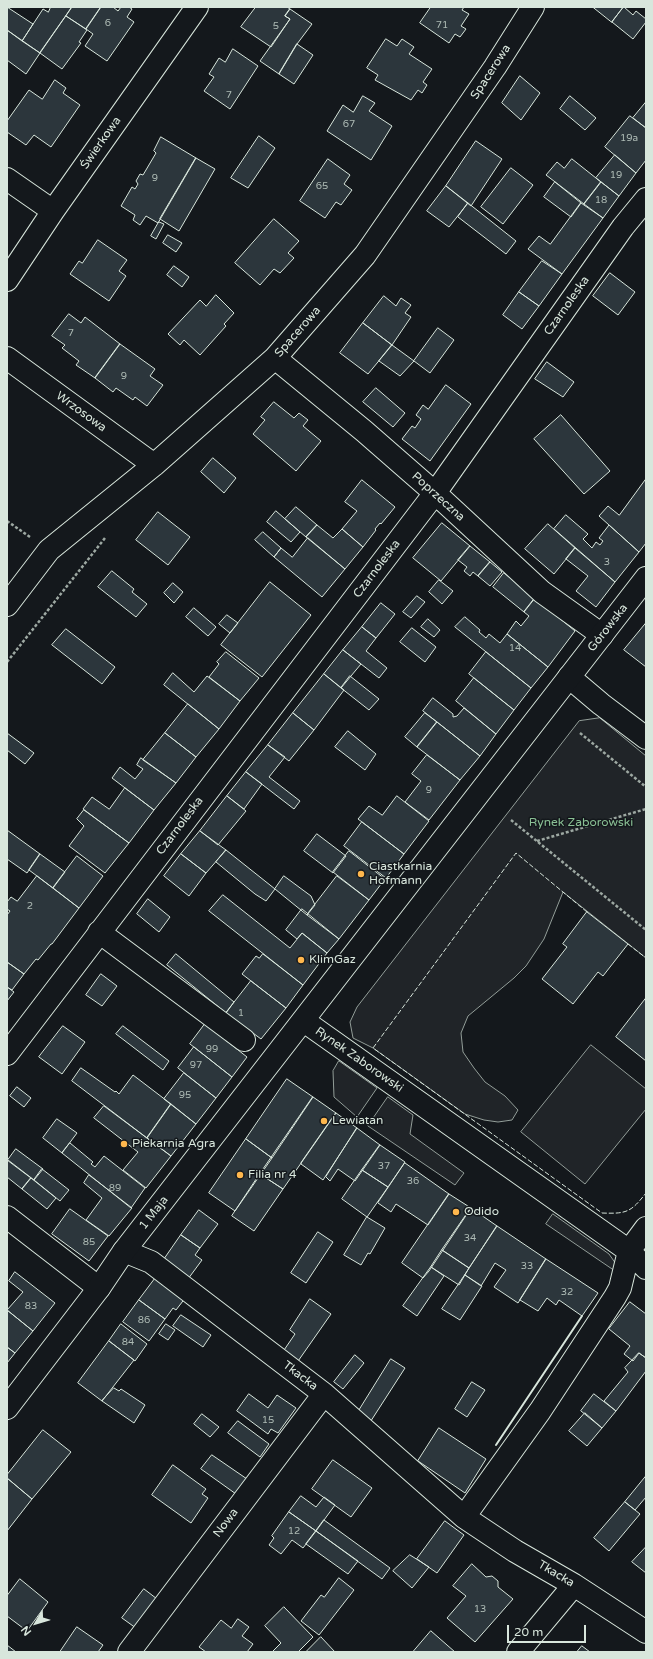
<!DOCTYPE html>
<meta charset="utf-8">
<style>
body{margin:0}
#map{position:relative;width:653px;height:1659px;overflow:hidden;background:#14181c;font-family:"Varela Round",sans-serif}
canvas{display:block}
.frame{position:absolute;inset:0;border:8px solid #d8e6dc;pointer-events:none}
.north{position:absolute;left:16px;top:1603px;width:40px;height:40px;-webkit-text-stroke:3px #14181c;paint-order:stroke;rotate:232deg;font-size:11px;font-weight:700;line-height:16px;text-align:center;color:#d8e6dc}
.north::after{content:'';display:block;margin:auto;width:14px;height:18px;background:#d8e6dc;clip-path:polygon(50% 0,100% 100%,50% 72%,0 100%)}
.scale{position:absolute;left:507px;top:1625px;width:79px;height:18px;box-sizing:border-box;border:2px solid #d8e6dc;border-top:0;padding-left:5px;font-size:12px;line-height:14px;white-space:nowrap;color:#d8e6dc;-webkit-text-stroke:3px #14181c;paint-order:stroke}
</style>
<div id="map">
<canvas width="653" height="1659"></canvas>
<div class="frame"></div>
<div class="north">N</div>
<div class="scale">20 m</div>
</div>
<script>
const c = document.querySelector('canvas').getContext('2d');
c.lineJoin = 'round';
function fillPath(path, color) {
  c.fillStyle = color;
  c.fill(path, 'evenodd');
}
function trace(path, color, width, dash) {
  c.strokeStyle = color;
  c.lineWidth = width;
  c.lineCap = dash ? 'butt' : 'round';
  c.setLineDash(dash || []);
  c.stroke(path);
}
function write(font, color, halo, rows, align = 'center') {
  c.font = font + ' "Varela Round",sans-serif';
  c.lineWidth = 3;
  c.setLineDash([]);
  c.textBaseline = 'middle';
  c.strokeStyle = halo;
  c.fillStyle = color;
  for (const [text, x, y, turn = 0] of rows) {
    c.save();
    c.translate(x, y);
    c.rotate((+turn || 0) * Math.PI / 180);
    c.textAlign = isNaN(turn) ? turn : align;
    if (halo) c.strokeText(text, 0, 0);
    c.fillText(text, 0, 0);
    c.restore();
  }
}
const green = new Path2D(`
 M600,718L646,756V958L563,892L544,939L526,966L514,978L468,1016L461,1033L463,1052L474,1068L485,1082L505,1096L518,1110L512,1120L498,1122L484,1120L465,1114L373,1048L353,1038L350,1022L357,1007L579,721Z
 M591,1045L646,1089V1109L585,1184L521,1132Z
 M339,1061L377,1088L357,1117L334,1097L333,1071Z
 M388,1097L413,1115L410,1134L464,1173L455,1185L368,1126Z
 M553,1214L609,1254L616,1264L615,1271L546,1224Z`);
const building = new Path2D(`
 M7,7L33,24L22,41L7,30Z
 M51,7H72L40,53L22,41L43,9L48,12Z
 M72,7H101L86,29L66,16Z
 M101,7H113L118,11L121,7H129L132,9L127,17L134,22L107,61L85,46L93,34L86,29Z
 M256,7H287L290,9L285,16L290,19L271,47L241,27Z
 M431,7H464L462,10L469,14L461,26L466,29L460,37L455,34L449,43L420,23Z
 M593,7H623L612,22Z
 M624,7L633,15L636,11L646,19V22L633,39L612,22Z
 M290,9L312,24L297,44L279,74L260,61L290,19L285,16Z
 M66,16L87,30L79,42L81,43L62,69L40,53Z
 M7,30L40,53L26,74L7,60Z
 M386,39L397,46L402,39L414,47L409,54L432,69L423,82L427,85L422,93L418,90L411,100L375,80L378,75L367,68Z
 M297,44L313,55L294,84L279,74Z
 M233,49L258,66L230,109L204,91L214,77L209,74L219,58L225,62Z
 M520,76L540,93L521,120L502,103Z
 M55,80L66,88L63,93L80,105L51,147L34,135L26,145L7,132V121L29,90L42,99Z
 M363,96L375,103L369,111L392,126L371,160L327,131L343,105L353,112Z
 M570,96L596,118L585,130L560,109Z
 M646,102V128L633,118Z
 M630,116L646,128V160L636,173L605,147Z
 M259,136L275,148L248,188L231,178Z
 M161,137L196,158L158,223L146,216L140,225L133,220L135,215L121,206L132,187L135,189L138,184L136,181L140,174L143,175L156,153L154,151Z
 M476,141L502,159L471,206L446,186Z
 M615,155L636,173L619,196L596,178Z
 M196,158L215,169L179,231L160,219Z
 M328,159L350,175L344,184L352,190L341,205L336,202L325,218L300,201Z
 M572,159L601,182L584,204L546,175L557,162L564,168Z
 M511,168L533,185L503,224L481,207Z
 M555,182L581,203L571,217L544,197Z
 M601,182L619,196L603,218L584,204Z
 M446,186L468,203L449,227L427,211Z
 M468,203L516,241L506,254L458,217Z
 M581,203L603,218L562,274L528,249L539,236L550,244Z
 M274,219L299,241L288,253L294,258L280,273L274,269L260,285L235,263Z
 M159,222L164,224L156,239L151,236Z
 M168,235L182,243L176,252L163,243Z
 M98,240L127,260L119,271L126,276L109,301L70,274L79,261L82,263Z
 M542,261L562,274L539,306L519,292Z
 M174,266L189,277L182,287L167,275Z
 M610,273L635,292L618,315L593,296Z
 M519,292L539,306L522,329L503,315Z
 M216,295L234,313L224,324L226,326L200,355L184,340L180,345L168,334L200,300L206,306Z
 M384,296L396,306L401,298L411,305L405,313L411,317L392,345L363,323Z
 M69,314L81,323L85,317L120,344L95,378L76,365L79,361L62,348L65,345L52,336Z
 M363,323L392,345L368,374L340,353Z
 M438,328L454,340L430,373L414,361Z
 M120,344L155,369L150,376L163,385L147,406L135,397L133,400L116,388L113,392L95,378Z
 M392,345L414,361L400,376L379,361Z
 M547,362L574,382L563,397L535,379Z
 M446,385L471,404L430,461L402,439L412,426L415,428L421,419L416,415L423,405L428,409Z
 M376,388L405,413L393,427L363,402Z
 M274,402L294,418L299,413L308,420L303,426L321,441L296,471L253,434L265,420L261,417Z
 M561,415L610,471L584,494L534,439Z
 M213,458L236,478L224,493L201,472Z
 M646,479V543L639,552L599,516L608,506L619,515Z
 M362,480L395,507L381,524L380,523L375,529L376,530L363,547L342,529L357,511L345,502Z
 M296,507L317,525L306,537L285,519Z
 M276,511L300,532L291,542L267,522Z
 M158,512L190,537L168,565L136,540Z
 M566,515L588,534L583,539L592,548L596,542L600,545L603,541L599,538L609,525L639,552L615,582L554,529Z
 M442,523L470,546L441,581L413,558Z
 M548,524L575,548L554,574L525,549Z
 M317,525L333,538L342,529L363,547L345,569L306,537Z
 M263,532L281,548L274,557L255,540Z
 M308,538L345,569L322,597L274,557L281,548L292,557Z
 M470,546L490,562L478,576L473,572L470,576L464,571L467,567L458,560Z
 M575,548L615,582L596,607L576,591L588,576L566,559Z
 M490,562L502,572L490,586L478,576Z
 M112,571L134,589L132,592L147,604L136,617L98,587Z
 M504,573L535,598L524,612L493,587Z
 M439,580L453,591L442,604L429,592Z
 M270,582L311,615L262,677L221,645Z
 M173,583L183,592L174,603L164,593Z
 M417,596L425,602L411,618L403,612Z
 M535,598L575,631L548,667L507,634L516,621L521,626L529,616L524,612Z
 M381,603L395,614L376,638L362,627Z
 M194,608L216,627L208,636L186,617Z
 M227,615L238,623L230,633L219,624Z
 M465,617L480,630L479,632L486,638L489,634L500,643L507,634L548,667L531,688L455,627Z
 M428,619L440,630L434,637L421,627Z
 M646,623V667L624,650Z
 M362,627L376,638L366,651L387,668L379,678L343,650Z
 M412,628L436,647L425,662L400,642Z
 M66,629L115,667L102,684L52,645Z
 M343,650L361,664L341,688L324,674Z
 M226,652L259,678L240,701L209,677L219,664L217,662Z
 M486,652L531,688L514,710L469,674Z
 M173,673L194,692L207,676L240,701L219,729L164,685Z
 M324,674L344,690L314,730L293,713Z
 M350,676L379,699L369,710L341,688Z
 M474,678L514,710L496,734L456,701Z
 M433,698L453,714V717L457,716L464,708L496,734L480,756L423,711Z
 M188,704L219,729L196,757L165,733Z
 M293,713L314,730L289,761L268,745Z
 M425,713L437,722L417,747L405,737Z
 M437,722L480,756L460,780L417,747Z
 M348,731L376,754L365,770L335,747Z
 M7,733L34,753L25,764L7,750Z
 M165,733L196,757L176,783L143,760Z
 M268,745L285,757L269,777L300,801L294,809L246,772Z
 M427,755L460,780L429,820L405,802L421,781L412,774Z
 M141,758L176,783L154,810L112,778L120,767L135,779L143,769L137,765Z
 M246,772L262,784L244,809L227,796Z
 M125,788L154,810L129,843L83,809L92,797L109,809Z
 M227,796L246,811L218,845L200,831Z
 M397,796L429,821L404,854L358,819L369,806L382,815Z
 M84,810L129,843L105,873L69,846L84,826L77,819Z
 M362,822L404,854L386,878L344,846Z
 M7,830L40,854L27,873L7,859Z
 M200,831L226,850L206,873L181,854Z
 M317,834L346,856L333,873L304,851Z
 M226,850L275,889L266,901L255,894L216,862Z
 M349,851L385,879L369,900L333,872Z
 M40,854L65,872L53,888L29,870Z
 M181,854L206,873L189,896L164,876Z
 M77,856L103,876L79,908L53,888Z
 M37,876L79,908L52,944H51L38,960L36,959L24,974L7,962V915L10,911L7,909V902L11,897L17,901Z
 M284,876L311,896L315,905L307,915L275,889Z
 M337,876L369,900L339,939L307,915Z
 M223,895L290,948L302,933L327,953L303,985L209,911Z
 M148,899L170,917L159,932L137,914Z
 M302,909L339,939L327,953L302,933L297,939L286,930Z
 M587,912L628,944L603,976L598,972L573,1004L542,979L567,947L563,944Z
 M176,954L234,1002L226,1013L167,965Z
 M263,954L303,985L286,1008L242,974L256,956L259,958Z
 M7,962L24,974L12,990L7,987Z
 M101,974L117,986L102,1006L86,995Z
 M251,981L286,1008L261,1039L226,1013Z
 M7,987L14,992L7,1001Z
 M646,998V1061L616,1037Z
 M205,1024L247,1057L232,1077L190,1044Z
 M63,1026L85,1042L62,1074L39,1057Z
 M123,1026L169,1061L163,1070L116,1034Z
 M194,1047L232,1077L216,1098L178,1068Z
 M81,1068L115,1092L116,1091L119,1094L133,1075L171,1104L147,1138L72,1081Z
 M184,1073L216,1098L196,1124L164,1099Z
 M287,1079L313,1097L272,1158L246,1139Z
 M17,1087L31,1098L24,1107L10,1096Z
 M313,1097L336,1113L283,1189L260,1174Z
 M171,1104L196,1124L171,1156L147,1138Z
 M104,1106L171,1156L146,1188L123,1170L138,1152L94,1118Z
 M336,1113L357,1128L323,1180L301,1164V1163Z
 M57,1119L77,1133L62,1153L43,1138Z
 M357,1128L380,1145L355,1181L338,1169L330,1181L326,1177Z
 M246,1139L272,1158L235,1211L209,1193Z
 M70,1143L93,1162L91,1164L95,1167L104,1156L145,1188L131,1208L62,1153Z
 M380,1145L405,1162L388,1187L362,1170Z
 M16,1149L43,1169L34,1180L8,1160Z
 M7,1160L31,1178L22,1189L7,1177Z
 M405,1163L449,1194L428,1225L396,1204L391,1212L378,1203Z
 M42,1169L69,1190L60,1201L34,1180Z
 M362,1170L388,1187L367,1217L342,1199Z
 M260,1174L283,1189L254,1231L232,1216Z
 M89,1175L132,1208L109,1236L86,1220L102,1198L84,1183Z
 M31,1178L56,1198L47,1209L22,1189Z
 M449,1194L471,1208L429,1271L423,1278L402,1263Z
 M471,1208L497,1226L469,1268L442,1250Z
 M70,1209L108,1236L89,1261L52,1234Z
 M199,1210L218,1224L200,1248L181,1235Z
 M367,1217L385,1228L370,1254L368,1253L361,1265L344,1255Z
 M497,1226L546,1259L518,1303L494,1287L506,1270L495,1263L481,1286L465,1275Z
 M318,1232L333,1242L306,1283L291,1273Z
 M181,1235L200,1248L195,1255L202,1260L188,1279L163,1261Z
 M442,1250L469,1268L459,1285L431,1267Z
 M546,1259L598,1293L582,1316L559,1300L556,1305L547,1298L538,1311L520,1300Z
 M431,1267L444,1276L417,1316L403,1306Z
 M15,1272L55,1303L33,1331L7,1310L23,1292L9,1281Z
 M465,1275L482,1286L460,1320L442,1309Z
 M157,1276L186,1297L176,1310L173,1308L165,1319L139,1300Z
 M310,1299L331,1314L296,1364L282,1353L295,1334L290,1330Z
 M139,1300L165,1319L149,1341L123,1322Z
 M630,1302L646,1314V1358L639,1353L633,1361L624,1354L630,1346L609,1329Z
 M7,1310L33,1331L15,1353L7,1347Z
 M181,1315L211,1335L203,1347L173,1326Z
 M121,1324L147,1344L135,1361L109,1341Z
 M166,1324L175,1330L168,1340L159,1334Z
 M109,1341L134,1360L102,1401L78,1383Z
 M7,1347L15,1353L7,1363Z
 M639,1353L646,1358V1371L616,1411L604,1401L628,1372L625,1368Z
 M355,1355L364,1363L343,1389L334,1382Z
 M391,1359L405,1368L367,1427L355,1417Z
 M472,1382L485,1390L467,1417L455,1409Z
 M114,1388L119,1391L121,1389L145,1405L134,1423L102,1401Z
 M249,1394L268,1408L277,1395L296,1408L278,1433L271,1429L268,1434L237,1411Z
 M594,1394L616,1411L602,1428L581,1411Z
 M585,1413L602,1428L587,1446L569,1431Z
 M202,1414L219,1427L210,1437L194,1424Z
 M238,1421L269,1444L260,1457L228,1433Z
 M439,1428L486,1459L465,1493L418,1461Z
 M43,1430L71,1452L32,1499L7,1478V1475Z
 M212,1455L247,1479L236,1494L201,1469Z
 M333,1460L372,1488L351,1517L312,1489Z
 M173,1465L206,1489L202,1494L208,1498L191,1523L152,1495Z
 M646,1476V1497L635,1510L625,1502Z
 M7,1478L32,1499L7,1531Z
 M301,1496L316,1507L324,1497L335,1505L316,1531L289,1512Z
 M625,1502L640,1514L609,1551L594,1538Z
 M289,1512L316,1531L303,1548L292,1540L281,1554L269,1545L274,1538L272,1536Z
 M324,1520L390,1568L382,1579L316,1531Z
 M445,1521L464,1535L437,1573L417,1559Z
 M316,1531L358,1561L348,1574L306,1544Z
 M646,1547V1573L632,1562Z
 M410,1555L429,1567L412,1588L393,1571Z
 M472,1564L486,1577L492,1576L498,1581V1587L513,1599L475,1642L447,1618L466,1596L453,1586Z
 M339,1578L354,1590L319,1635L301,1621L321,1595L324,1597Z
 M20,1579L48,1602L27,1631L7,1616V1596Z
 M144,1589L161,1602L140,1631L122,1618Z
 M284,1607L313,1637L298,1652H272L281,1643L265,1626Z
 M238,1619L249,1627L242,1636L253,1644L247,1652H206L199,1647L221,1620L231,1628Z
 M77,1627L103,1645L98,1652H60Z
 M431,1631L455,1652H413Z
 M321,1637L335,1652H306Z
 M7,1645L16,1652H7Z
 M582,1646L590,1652H577Z`);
const path = new Path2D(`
 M7,521L30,537
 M7,662L105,538
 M580,733L646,787
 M511,820L646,930
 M537,841L646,809`);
const minor = new Path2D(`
 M7,179L53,211
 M7,280L53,211L197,7
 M7,358L154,465
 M275,358L364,431L435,493L542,592L602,635
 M7,605L49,550L154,465L275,358L365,255L495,67L533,7
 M569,677L601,704L646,738
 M99,932L244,1040
 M304,1021L629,1251L646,1268
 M7,1054L435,493L623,227L646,199
 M7,1217L99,1288
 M124,1251L151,1262L324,1394L464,1517L515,1551L574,1585L646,1632
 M464,1517L540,1411L615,1297L620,1288L629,1251L646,1228
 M129,1652L324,1394
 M518,1652L574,1585`);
const tertiary = new Path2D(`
 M7,1408L99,1288L124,1251L646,578`);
const fence = new Path2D(`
 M587,912L516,853L373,1048L602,1213C627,1214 631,1212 646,1193
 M628,944L646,958`);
const wall = new Path2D(`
 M496,1445L582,1316`);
const markers = [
 [361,874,4,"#ffb74d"],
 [301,960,4,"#ffb74d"],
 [324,1121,4,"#ffb74d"],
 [124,1144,4,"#ffb74d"],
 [240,1175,4,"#ffb74d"],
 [456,1212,4,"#ffb74d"]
];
const numberNames = [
 ["6",108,23],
 ["71",442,25],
 ["5",276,26],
 ["7",229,95],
 ["67",349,124],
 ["19a",629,138],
 ["19",616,175],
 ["9",155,178],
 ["65",322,186],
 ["18",601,200],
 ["7",71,333],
 ["9",124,376],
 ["3",607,562],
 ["14",515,648],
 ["9",429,790],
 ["2",30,906],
 ["1",241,1013],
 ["99",212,1049],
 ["97",196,1065],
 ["95",185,1095],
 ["37",384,1166],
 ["36",413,1181],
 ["89",115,1188],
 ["34",470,1238],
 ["85",89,1242],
 ["33",527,1266],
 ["32",567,1292],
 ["83",31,1306],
 ["86",144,1320],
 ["84",128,1342],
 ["15",268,1420],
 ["12",294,1531],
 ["13",480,1609]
];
const streetNames = [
 ["Spacerowa",491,72,-57],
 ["Świerkowa",101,143,-55],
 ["Czarnoleska",567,306,-55],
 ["Spacerowa",298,332,-49],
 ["Wrzosowa",81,412,36],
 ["Poprzeczna",438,497,42],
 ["Czarnoleska",377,569,-53],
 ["Górowska",608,628,-52],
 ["Czarnoleska",180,826,-53],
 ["Rynek Zaborowski",359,1060,35],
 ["1 Maja",154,1213,-52],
 ["Tkacka",300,1376,37],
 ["Nowa",226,1523,-53],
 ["Tkacka",556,1574,31]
];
const parkNames = [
 ["Rynek Zaborowski",581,823]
];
const poiNames = [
 ["Ciastkarnia",369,867],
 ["Hofmann",369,881],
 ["KlimGaz",309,960],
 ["Lewiatan",332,1121],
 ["Piekarnia Agra",132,1144],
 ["Filia nr 4",248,1175],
 ["Odido",464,1212]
];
fillPath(green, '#202428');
trace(green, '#939e99', 1);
fillPath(building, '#2c363c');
trace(building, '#d8e6dc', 1);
trace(minor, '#d8e6dc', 24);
trace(tertiary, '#d8e6dc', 24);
trace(path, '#9da8a2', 2.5, [3, 2]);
trace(minor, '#14181c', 22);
trace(tertiary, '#14181c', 22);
trace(fence, '#d8e6dc', 1, [5, 2]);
trace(wall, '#d8e6dc', 2);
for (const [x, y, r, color] of markers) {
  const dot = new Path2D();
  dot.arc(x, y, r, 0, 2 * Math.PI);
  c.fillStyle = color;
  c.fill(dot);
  trace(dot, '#14181c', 1.5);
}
write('10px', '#adbab4', null, numberNames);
write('12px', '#d8e6dc', '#14181c', streetNames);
write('12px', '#8ac095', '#14181c', parkNames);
write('12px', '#d8e6dc', '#14181c', poiNames, 'left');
</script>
